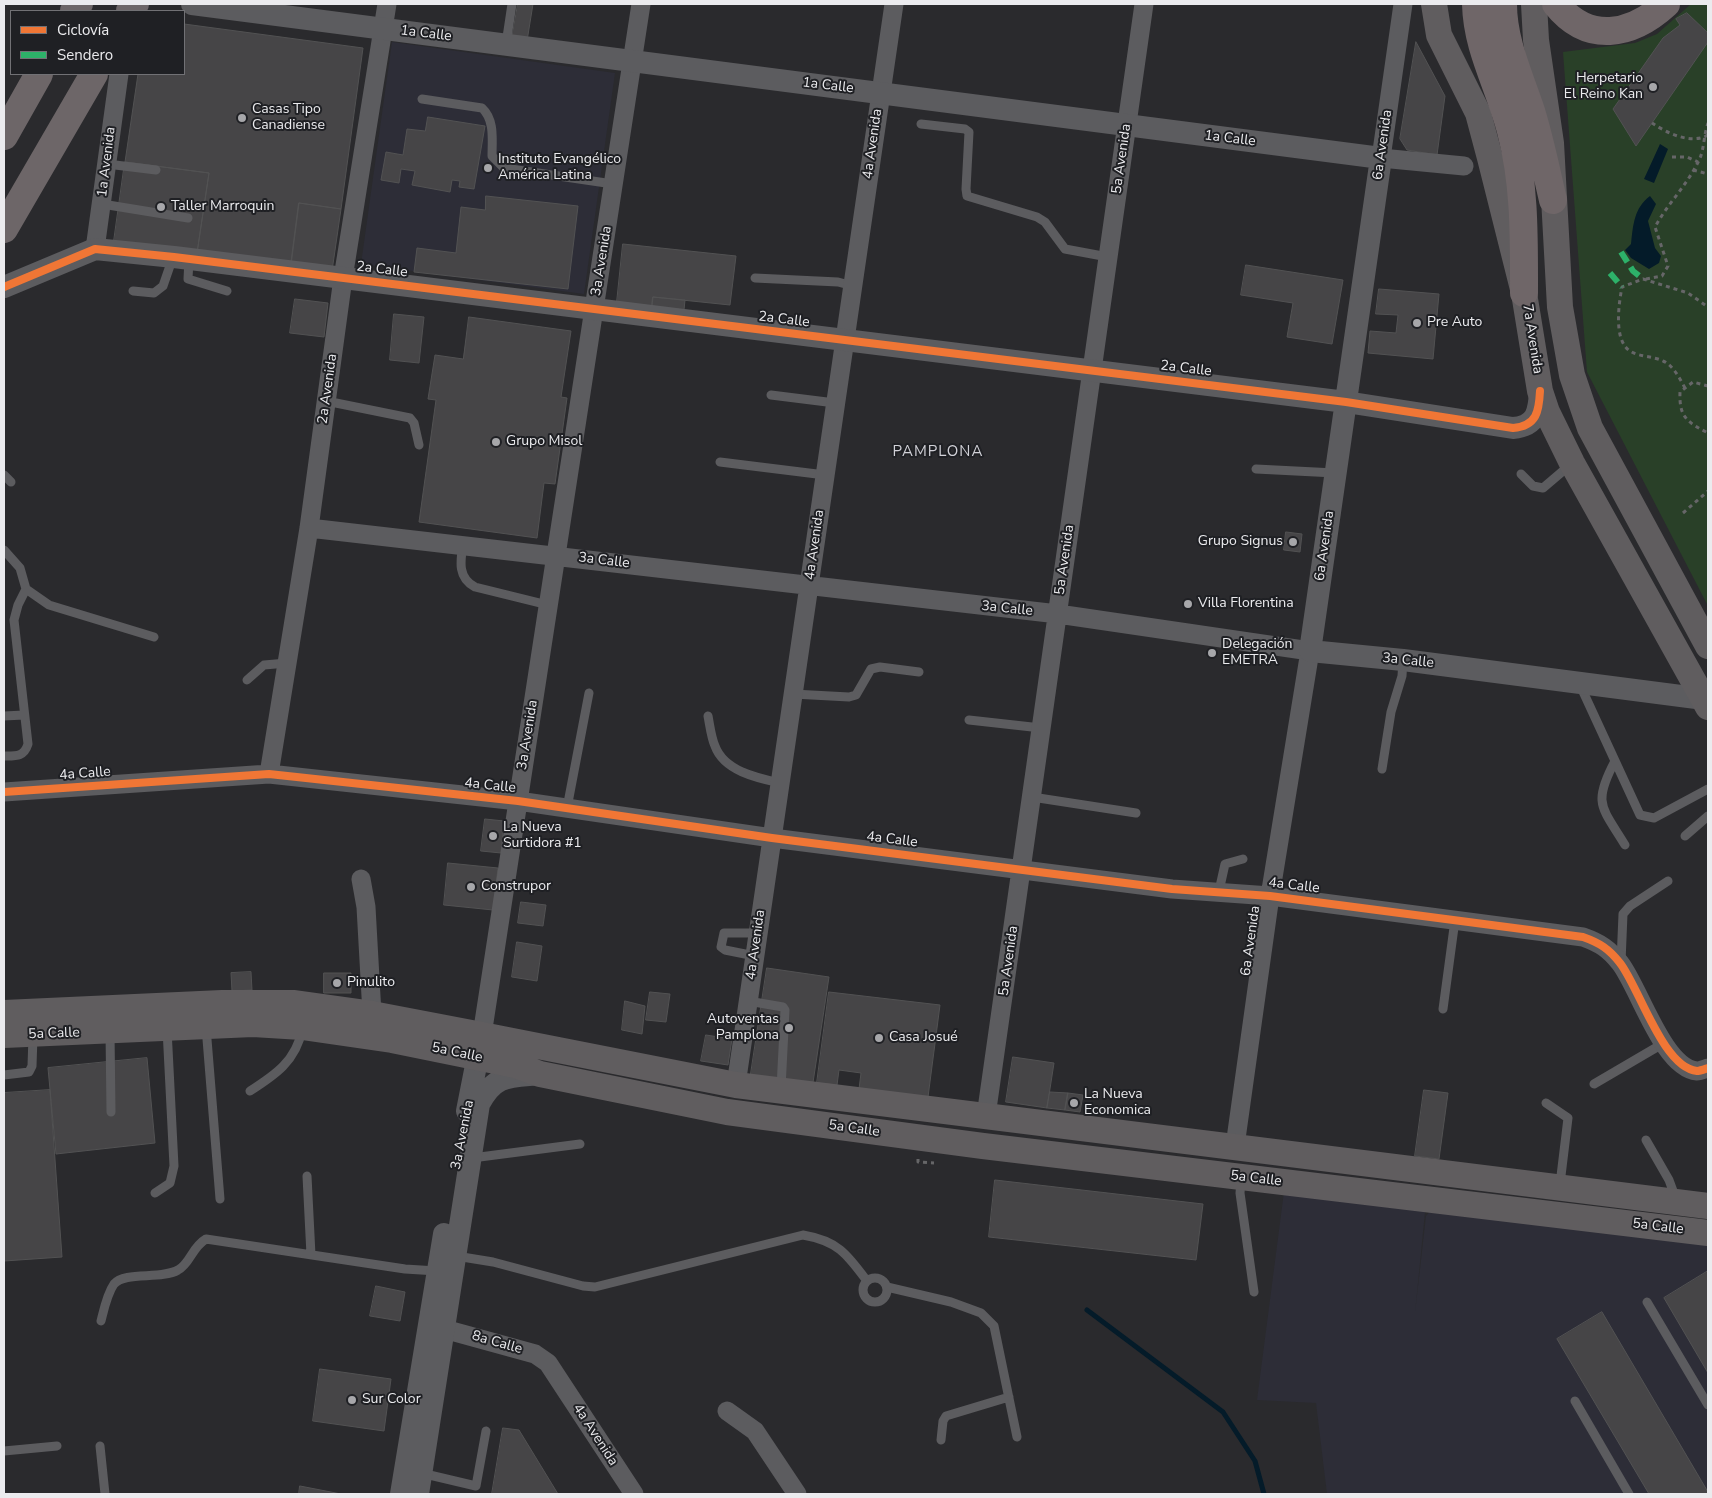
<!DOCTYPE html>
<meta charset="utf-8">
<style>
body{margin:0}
#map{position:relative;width:1712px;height:1498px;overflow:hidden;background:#2a2a2d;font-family:"Nunito Sans",sans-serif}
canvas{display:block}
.frame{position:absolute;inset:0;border:5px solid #ebebee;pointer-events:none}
.legend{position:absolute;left:10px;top:10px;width:175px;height:65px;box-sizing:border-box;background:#1f2024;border:1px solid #717175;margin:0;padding:6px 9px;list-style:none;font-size:15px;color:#ebebee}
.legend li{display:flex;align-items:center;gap:10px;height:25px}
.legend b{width:25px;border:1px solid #717175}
</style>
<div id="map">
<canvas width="1712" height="1498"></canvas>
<div class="frame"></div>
<ul class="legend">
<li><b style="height:6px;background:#f07635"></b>Ciclovía</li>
<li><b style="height:6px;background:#2db169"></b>Sendero</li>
</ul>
</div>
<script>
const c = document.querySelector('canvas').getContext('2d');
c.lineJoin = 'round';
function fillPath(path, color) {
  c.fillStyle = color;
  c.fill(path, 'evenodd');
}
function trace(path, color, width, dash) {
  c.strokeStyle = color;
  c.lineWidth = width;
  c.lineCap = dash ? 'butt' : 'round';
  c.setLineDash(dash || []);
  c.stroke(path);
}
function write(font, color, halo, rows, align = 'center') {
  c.font = font + ' "Nunito Sans",sans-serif';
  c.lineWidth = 4;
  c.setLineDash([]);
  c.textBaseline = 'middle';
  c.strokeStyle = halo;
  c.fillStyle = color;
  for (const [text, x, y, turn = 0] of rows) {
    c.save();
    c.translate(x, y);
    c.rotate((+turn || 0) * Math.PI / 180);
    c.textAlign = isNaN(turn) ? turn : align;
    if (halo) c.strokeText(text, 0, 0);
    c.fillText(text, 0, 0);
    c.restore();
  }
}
const built = new Path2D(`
 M392,42L615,73L584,294L361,264Z
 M1285,1184L1708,1237V1494H1327L1316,1403L1257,1400ZM1436,1205L1426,1216L1415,1313L1425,1212Z`);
const green = new Path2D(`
 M1691,4H1708V606L1587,372L1563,52L1635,43L1657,34Z`);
const water = new Path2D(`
 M1660,144L1668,149L1654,183L1644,179Z
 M1650,196L1656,204L1648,221L1655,248L1661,256L1659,263L1649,269L1631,258L1625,250L1631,244C1633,225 1634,208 1650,196Z`);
const stream = new Path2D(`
 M1087,1310L1223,1412L1255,1461L1264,1494`);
const building = new Path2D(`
 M518,4H533L527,41L512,39Z
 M1687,13L1708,33V42L1636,146L1613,109L1663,38L1680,25L1676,19Z
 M184,24L363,48L341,209L299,203L291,265L197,253L209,173L125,162L138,74H184Z
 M1416,42L1445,96L1437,155L1407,150L1400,139Z
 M428,117L485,126L474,189L459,187L460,181L452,180L450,192L412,185L415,171L401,169L399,183L381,180L386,152L403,155L407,129L425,131Z
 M125,162L209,173L197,253L114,241Z
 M486,196L578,206L568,289L414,272L417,248L456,253L461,207L485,210Z
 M299,203L341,209L332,271L291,265Z
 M623,244L736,256L730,305L653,297L652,306L617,302Z
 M1246,265L1343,280L1332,344L1287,337L1293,303L1241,295Z
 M1379,289L1439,294L1433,359L1368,353L1370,331L1396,333L1398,315L1376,314Z
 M653,297L685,300L684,310L652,306Z
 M295,299L328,303L324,337L290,333Z
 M394,314L424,317L419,363L390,360Z
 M469,317L571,331L561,397L567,398L555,484L544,483L537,538L419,522L436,400L428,399L435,355L463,359Z
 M1286,532L1302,534L1300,552L1284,550Z
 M485,819L504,821L501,853L481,851Z
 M448,863L498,868L493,910L444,905Z
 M521,902L546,905L543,926L518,923Z
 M517,942L542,946L537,981L512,977Z
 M767,968L829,977L812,1089L750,1080Z
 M251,972L252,990L232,991L231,973Z
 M324,973H351V993H324Z
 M650,992L670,994L666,1022L646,1020Z
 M829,992L940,1005L928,1097L859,1089L861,1073L839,1070L837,1085L817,1083Z
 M625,1001L645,1006L642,1034L622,1030Z
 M706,1035L732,1039L728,1065L701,1061Z
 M1013,1057L1054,1063L1047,1108L1006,1102Z
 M147,1058L155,1143L56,1154L48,1068Z
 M50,1090L62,1257L4,1261V1093Z
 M1424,1090L1448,1093L1439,1159L1415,1156Z
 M1050,1092L1068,1093L1065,1110L1047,1108Z
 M1068,1093L1083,1095L1080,1112L1065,1110Z
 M995,1180L1203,1204L1196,1260L989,1237Z
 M1708,1271V1373L1664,1298Z
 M376,1286L405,1292L400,1321L370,1316Z
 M1602,1312L1708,1492V1494H1649L1557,1339Z
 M320,1369L391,1379L384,1431L313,1421Z
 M503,1428L519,1430L558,1494H492Z
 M300,1486L341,1494H299Z`);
const path = new Path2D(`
 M1652,123C1667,133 1691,145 1708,135
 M1672,157H1687L1698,162
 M1693,170L1708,174
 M1646,279L1662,276L1668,266L1655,227C1668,203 1689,183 1700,158C1704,149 1704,134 1708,123
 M1708,386L1693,382L1680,392C1679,417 1687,422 1708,433
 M1685,388C1680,379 1673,365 1663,361C1653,356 1639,357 1630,351C1613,340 1619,303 1622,287L1643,279L1688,293L1708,307
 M1683,513L1708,491
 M918,1159V1162L934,1163`);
const service = new Path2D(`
 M506,44L512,4
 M422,99L482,108C495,120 492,140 492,156L504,168L613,184
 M921,124L965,129L969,132L966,189L967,196L1037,217L1045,222L1065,249L1108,257
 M107,164L156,170
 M102,204L188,218
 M189,259L188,279L227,291
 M755,278L838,282L853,286
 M133,291L154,293L163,286L173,257
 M771,395L835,403
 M326,401L410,418L414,423L419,445
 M720,462L825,475
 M1256,469L1335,473
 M1521,474L1533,486L1543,488L1570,465
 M4,475L11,482
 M463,545C460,562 458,578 475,587L548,605
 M4,550L20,568L26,589L49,605L154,637
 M247,680L264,665L287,663
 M1580,685L1640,815L1654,818L1708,789
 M793,694L849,697L856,695L871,669L880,667L919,672
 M4,716L24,715
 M708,716C710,726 711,737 715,746C724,771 757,778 780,783
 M969,720L1041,728
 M4,756C16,756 24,757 28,744L14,620L18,605L26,589
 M1615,761C1592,804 1602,807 1625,845
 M1382,769L1391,712L1402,676L1403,660
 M1032,797L1136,813
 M567,808L589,693
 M1685,836L1708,816
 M1219,891L1225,864L1243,859
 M755,956L725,950L721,947L724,933H758
 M1621,962L1623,914L1630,906L1668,881
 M748,1001L783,1007L785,1010L781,1088
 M1443,1009L1455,920
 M206,1027L220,1199
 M110,1032L111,1112
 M4,1075L29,1072L32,1066L33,1036
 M1594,1084L1664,1043
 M250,1091C275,1075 296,1061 302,1030
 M1546,1103L1568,1118L1560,1184
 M1646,1140L1669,1180L1676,1199
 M472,1158L580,1144
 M307,1176L311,1255
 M1241,1180L1240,1193L1254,1292
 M155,1193L170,1183L174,1166L167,1029
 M456,1256L493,1262L583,1286L595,1287L803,1235C838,1241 847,1254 867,1281
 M863 1290a12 12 0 1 1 24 0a12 12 0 1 1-24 0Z
 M887,1287L951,1302L981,1313L994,1326L1017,1437
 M1647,1302L1708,1405
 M101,1321C104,1309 107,1294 114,1284C125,1271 161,1280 178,1270C190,1264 192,1247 206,1239L405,1269L437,1271
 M1575,1401L1629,1494
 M941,1440L943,1421L946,1416L1009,1397
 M100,1446L105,1494
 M4,1451L57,1446
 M421,1473L476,1486L486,1431`);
const minor = new Path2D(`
 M1403,4L1381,158L1464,166
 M95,249L119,74
 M309,528L1058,614L1310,651L1270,896L1235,1146
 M269,774L309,528L343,278L387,4
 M4,792L269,774L518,801L772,838L1172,889L1270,896L1583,937C1600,943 1609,949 1620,963C1639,987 1663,1068 1697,1071C1700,1071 1705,1069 1708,1068
 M361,879L366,907L372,1014
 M486,1047L482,1035L641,4
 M736,1085L894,4
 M986,1116L1144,4
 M430,1327L444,1329L535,1354L548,1363L634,1494
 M727,1411L755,1431L797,1494`);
const tertiary = new Path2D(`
 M192,4L1381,158L1310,651L1403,660L1704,699
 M4,287L95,249L174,257L1346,402L1513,428C1537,426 1539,411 1540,391
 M467,1111L481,1040
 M401,1494L444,1234
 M418,1494L479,1104C495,1074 509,1077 540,1074`);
const secondary = new Path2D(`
 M1434,4L1439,35L1478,113L1490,158L1524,293L1540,391L1547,412L1572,463L1708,707
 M1534,4L1536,40L1551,143L1560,307L1572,375L1590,428L1708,646
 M4,1013L222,1003H293L372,1014L482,1035L736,1085L1708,1206
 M4,1035L253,1024L302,1027L392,1040L515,1065L540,1074L727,1112L983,1146L1708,1233`);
const primary = new Path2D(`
 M74,11L79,4
 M130,11L135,4
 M4,136L39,74
 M4,229L94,74`);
const trunk = new Path2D(`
 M1476,4C1477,50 1500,87 1511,131C1525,184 1524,238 1524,293
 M1503,4C1503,41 1519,75 1531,111C1540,140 1546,170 1553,200
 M1556,4C1588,44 1631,36 1666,4`);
const quiet = new Path2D(`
 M1621,252L1633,271L1643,279
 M1610,273L1622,287`);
const cycleway = new Path2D(`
 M4,287L95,249L174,257L1346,402L1513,428C1537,426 1539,411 1540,391
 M4,792L269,774L518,801L772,838L1172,889L1270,896L1583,937C1600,943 1609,949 1620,963C1639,987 1663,1068 1697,1071C1700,1071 1705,1069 1708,1068`);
const markers = [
 [1653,87,5,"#a7a7aa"],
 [242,118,5,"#a7a7aa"],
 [488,168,5,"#a7a7aa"],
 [161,207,5,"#a7a7aa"],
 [1417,323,5,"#a7a7aa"],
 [496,442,5,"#a7a7aa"],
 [1293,542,5,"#a7a7aa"],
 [1188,604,5,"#a7a7aa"],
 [1212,653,5,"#a7a7aa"],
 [493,836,5,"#a7a7aa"],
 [471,887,5,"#a7a7aa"],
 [337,983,5,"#a7a7aa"],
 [789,1028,5,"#a7a7aa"],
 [879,1038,5,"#a7a7aa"],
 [1074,1103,5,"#a7a7aa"],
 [352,1400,5,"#a7a7aa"]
];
const streetNames = [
 ["1a Calle",426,34,7],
 ["1a Calle",828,86,7],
 ["1a Calle",1230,139,7],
 ["4a Avenida",873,144,-82],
 ["6a Avenida",1383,145,-82],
 ["5a Avenida",1122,159,-82],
 ["1a Avenida",107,162,-83],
 ["3a Avenida",602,261,-81],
 ["2a Calle",382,270,7],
 ["2a Calle",784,320,7],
 ["7a Avenida",1532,339,81],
 ["2a Calle",1186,369,7],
 ["2a Avenida",328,389,-82],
 ["4a Avenida",815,545,-82],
 ["6a Avenida",1325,546,-82],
 ["5a Avenida",1065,560,-82],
 ["3a Calle",604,561,7],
 ["3a Calle",1007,609,6],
 ["3a Calle",1408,661,6],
 ["3a Avenida",528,735,-81],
 ["4a Calle",85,774,-4],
 ["4a Calle",490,786,6],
 ["4a Calle",892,840,7],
 ["4a Calle",1294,886,7],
 ["6a Avenida",1251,941,-82],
 ["4a Avenida",756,945,-82],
 ["5a Avenida",1009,961,-82],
 ["5a Calle",54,1034,-2],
 ["5a Calle",457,1053,12],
 ["5a Calle",854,1129,8],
 ["3a Avenida",463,1135,-79],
 ["5a Calle",1256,1179,7],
 ["5a Calle",1658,1227,7],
 ["8a Calle",497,1343,16],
 ["4a Avenida",595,1435,57]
];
const poiNames = [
 ["Herpetario",1643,79,"right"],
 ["El Reino Kan",1643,95,"right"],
 ["Casas Tipo",252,110],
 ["Canadiense",252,126],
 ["Instituto Evangélico",498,160],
 ["América Latina",498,176],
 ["Taller Marroquin",171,207],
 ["Pre Auto",1427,323],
 ["Grupo Misol",506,442],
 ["Grupo Signus",1283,542,"right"],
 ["Villa Florentina",1198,604],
 ["Delegación",1222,645],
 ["EMETRA",1222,661],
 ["La Nueva",503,828],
 ["Surtidora #1",503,844],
 ["Construpor",481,887],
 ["Pinulito",347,983],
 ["Autoventas",779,1020,"right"],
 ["Pamplona",779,1036,"right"],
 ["Casa Josué",889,1038],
 ["La Nueva",1084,1095],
 ["Economica",1084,1111],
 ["Sur Color",362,1400]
];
const neighbourhoodNames = [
 ["PAMPLONA",938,452]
];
fillPath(built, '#2d2d37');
fillPath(green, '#294028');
fillPath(water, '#041b29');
trace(stream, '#041b29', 5);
fillPath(building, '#464547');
trace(building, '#525253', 1);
trace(path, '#666668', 3, [4, 4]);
trace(service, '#5c5c5f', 9);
trace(minor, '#5c5c5f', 19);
trace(tertiary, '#5c5c5f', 22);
trace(secondary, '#605d5f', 26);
trace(primary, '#6d6668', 28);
trace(trunk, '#6f6668', 28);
trace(quiet, '#2db169', 6, [12, 6]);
trace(cycleway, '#f07635', 8);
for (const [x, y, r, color] of markers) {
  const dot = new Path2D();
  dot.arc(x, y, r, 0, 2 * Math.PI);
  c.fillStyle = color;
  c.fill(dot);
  trace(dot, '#1f2024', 2);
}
write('14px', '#ebebee', '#1f2024', streetNames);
write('14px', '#ebebee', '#1f2024', poiNames, 'left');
c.letterSpacing = '1px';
write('15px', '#d1d1d7', '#1f2024', neighbourhoodNames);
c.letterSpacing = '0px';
</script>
